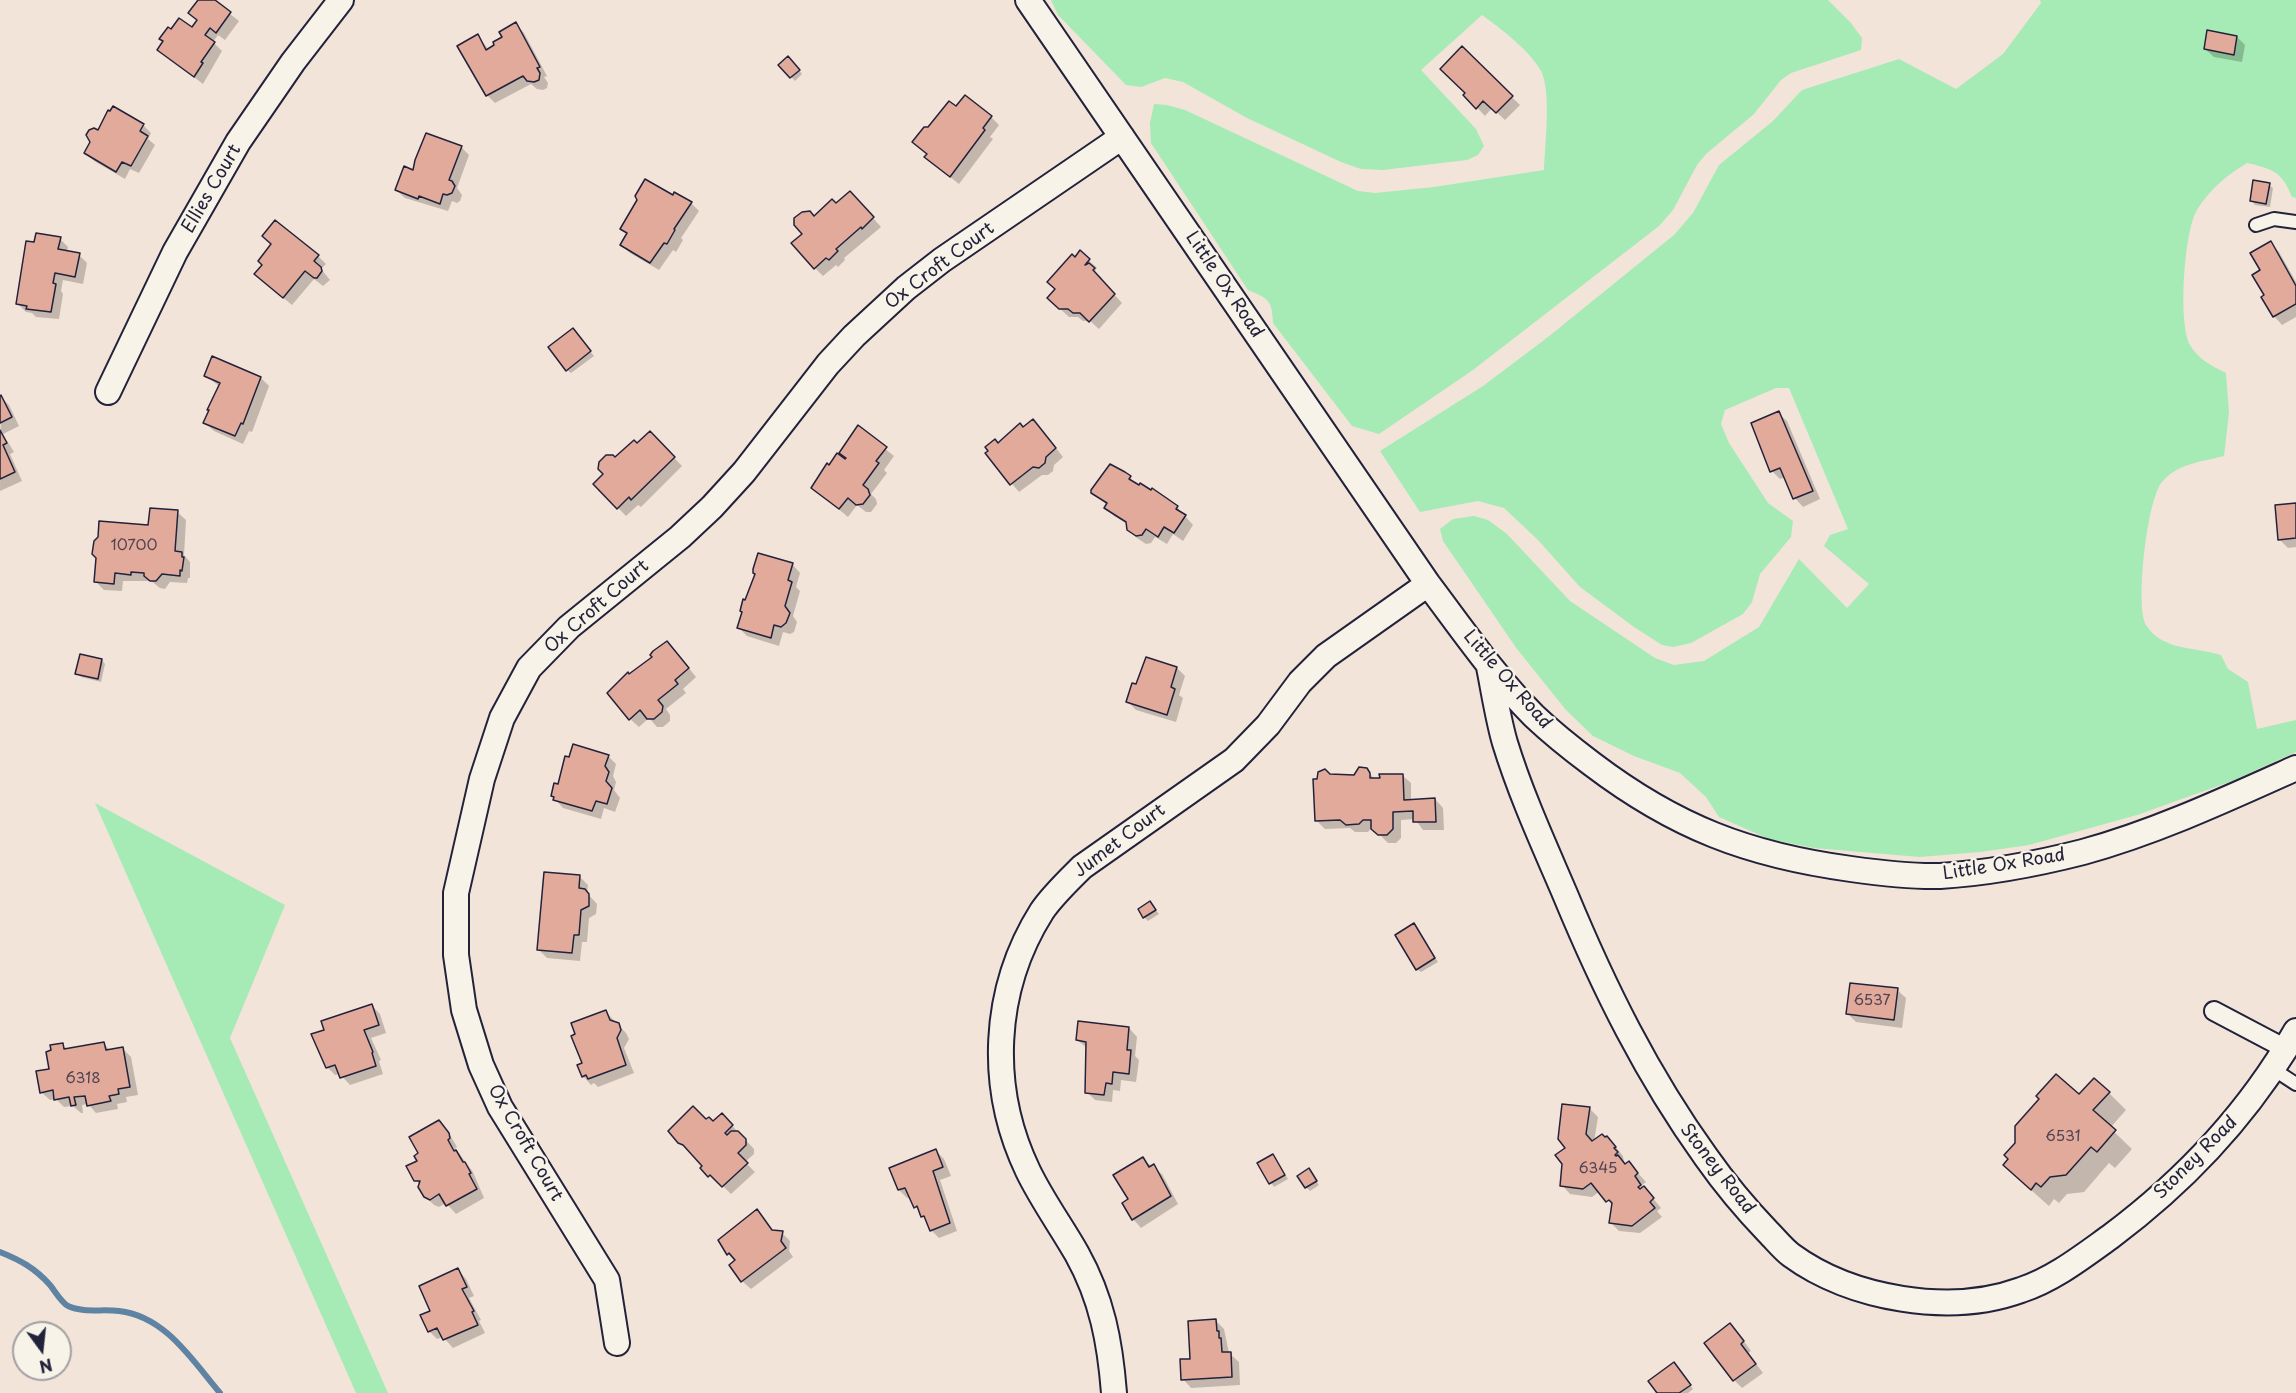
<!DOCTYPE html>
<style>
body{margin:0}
#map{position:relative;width:2296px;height:1393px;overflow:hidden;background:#f3e4d9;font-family:"Playpen Sans",sans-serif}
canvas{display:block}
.north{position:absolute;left:12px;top:1321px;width:60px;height:60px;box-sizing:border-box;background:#f7f3e8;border:2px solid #a29fa3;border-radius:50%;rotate:165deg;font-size:16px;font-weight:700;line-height:24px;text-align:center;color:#22223b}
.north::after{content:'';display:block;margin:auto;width:21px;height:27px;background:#22223b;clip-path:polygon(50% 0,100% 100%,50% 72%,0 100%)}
</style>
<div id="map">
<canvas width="2296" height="1393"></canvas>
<div class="north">N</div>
</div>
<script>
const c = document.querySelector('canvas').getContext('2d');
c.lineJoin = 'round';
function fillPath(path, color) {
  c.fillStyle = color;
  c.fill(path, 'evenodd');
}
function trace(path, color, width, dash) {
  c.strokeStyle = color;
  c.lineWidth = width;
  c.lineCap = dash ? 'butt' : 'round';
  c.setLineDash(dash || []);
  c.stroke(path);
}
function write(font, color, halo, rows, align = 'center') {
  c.font = font + ' "Playpen Sans",sans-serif';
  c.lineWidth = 5;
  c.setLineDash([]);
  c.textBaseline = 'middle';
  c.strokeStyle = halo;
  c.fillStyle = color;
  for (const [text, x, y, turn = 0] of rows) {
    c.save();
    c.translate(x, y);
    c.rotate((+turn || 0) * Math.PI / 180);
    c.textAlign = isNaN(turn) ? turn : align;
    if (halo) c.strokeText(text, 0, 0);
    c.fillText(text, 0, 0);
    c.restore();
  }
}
const green = new Path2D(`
 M1051,0H1828L1851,23L1862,38L1861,50L1791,73L1781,80L1754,114L1706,154L1697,165L1673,210L1659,226L1473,370L1379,434L1352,426L1273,323C1272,299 1268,299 1248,290L1151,143L1150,123L1154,104L1167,105L1185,110L1358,191L1375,193L1434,187L1544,170C1545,145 1551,95 1542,73C1532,52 1500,28 1482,15L1421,70L1476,129L1484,146L1478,155L1467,160L1383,170L1361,169L1341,162L1247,118L1183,82L1165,78L1141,87L1126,85L1058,15Z
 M2040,0H2296V198L2292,197C2282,171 2272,169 2247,163C2227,175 2209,190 2197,210C2184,231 2178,323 2190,345C2198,359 2212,366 2226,373L2229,413L2224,456C2202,462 2178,463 2162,482C2147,499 2135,606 2146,625C2162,651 2196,647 2221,655L2228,669L2248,682L2257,729L2296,720V752L2232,781L2137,815L2029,845L1980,852L1920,857L1814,848L1769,839L1719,817L1706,797L1680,773L1634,756L1593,736L1566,710L1517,649L1443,541L1440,529L1453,519L1474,516L1488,520L1507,534L1570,601L1655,658L1674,665L1704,661L1759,627L1799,559L1847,608L1869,584L1824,546L1830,535L1848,529L1789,388H1776L1725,410L1721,424L1729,443L1768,503L1793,521L1791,537L1760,574L1752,602L1743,614L1691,643L1673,647L1662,645L1634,627L1580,587L1538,540L1504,508L1478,501L1420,512L1380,451L1483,386L1548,337L1674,235L1693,213L1719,165L1773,121L1802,90L1899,59L1956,89L2003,54L2041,3Z
 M95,803L285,905L230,1038L388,1393H356Z`);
const shadow = new Path2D(`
 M200,0H212L239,21L225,40L218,35L213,42L222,51L203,84L158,50L171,31L193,29L198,21L190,13Z
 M516,24L524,33L547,76L544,77L548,83L547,88L543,90L537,89L531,84L495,103L487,95L478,36L489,50Z
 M2237,37L2245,45L2242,62L2214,57L2205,49Z
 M1462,49L1520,105L1505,120L1492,108L1485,116L1465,95L1467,93Z
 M792,62L802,74L795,81L780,65Z
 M957,109L991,117L999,125L990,137L993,139L959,184L935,165L928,155L929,129Z
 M143,125L151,133L148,139L155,145L139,173L130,169L125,179L94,161L85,153L99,133Z
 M461,147L469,155L457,188L462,195L460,201L457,203L452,201L448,211L405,198L396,190Z
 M2269,185L2273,188L2270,207L2255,205L2252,201Z
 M858,201L881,227L844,258L845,260L838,267L836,265L823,276L815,268L804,234L814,218Z
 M691,203L699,211L681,238L683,240L676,252L673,250L659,270L630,253L622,245L628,234L622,228Z
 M60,239L68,247L67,252L79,255L87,263L83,284L63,280L61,291L63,294L59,319L36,317L32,313L26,312L18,304L36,244Z
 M2271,243L2279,252L2296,282V317L2282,325L2274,316L2266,296L2262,271Z
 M1080,252L1097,268L1095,271L1102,278L1101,280L1122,303L1099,329L1090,321H1083L1078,317H1069L1057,306L1075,259Z
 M318,256L326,264L321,269L330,280L323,286L314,279L292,305L264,282Z
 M576,333L594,356L571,373L567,370Z
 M213,358L261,378L269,386L252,432L249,431L243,444L214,431L205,423L220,387L206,376Z
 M1,397L9,405L19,426L3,434L14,452L10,454L22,481L0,491Z
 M1778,413L1787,421L1820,499L1803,507L1795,498L1785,477L1780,479L1772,471Z
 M858,427L894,456L884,470L887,473L871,494L876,499L877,504L871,512H866L857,505L848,517L813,488L845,461Z
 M1023,429H1041L1063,457L1054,465L1053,471L1048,475H1042L1019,492L987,454Z
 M650,433L682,466L641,507L638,505L626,516L595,484Z
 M1130,478L1139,487L1177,507L1193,525L1183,541L1173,534L1167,544L1155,537L1151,543L1146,544L1137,538L1128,529V524L1114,516L1106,507L1107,505L1093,493Z
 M2296,505V547L2288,548L2279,539Z
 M177,512L186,520L184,555L190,562V578H188L187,583L170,582L165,589L160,588L151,581H123L122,591L104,590L95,581L150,527Z
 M792,564L800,573L796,587L800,591L793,616L797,622L794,632L790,634L783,632L779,646L747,636L739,628Z
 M675,651L696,677L683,689L686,693L666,709L670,715V721L663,727H657L649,718L639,727L630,719L629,676Z
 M102,660L105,664L101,682L81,677L77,673Z
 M1177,668L1185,676L1179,695L1183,698L1176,722L1136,710L1128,702L1137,686Z
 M608,756L616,764L613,776L616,782L614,790L620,798L615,812L604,808L601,819L563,808L555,799L559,786Z
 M1366,770L1375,779L1402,775L1411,783V801L1435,799L1443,808L1444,830H1423L1415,819L1401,820V838L1396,843H1388L1372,827L1368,832H1355L1350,828L1325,829L1316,820L1330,776H1354Z
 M579,876L588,885L587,893L597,904L596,914L589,918L587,942H582L580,961L547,958L539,950Z
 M1150,903L1159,914L1148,921L1144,917Z
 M1414,925L1438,962L1421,972L1417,969Z
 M1897,990L1906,998L1902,1028L1856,1022L1848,1014Z
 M372,1006L380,1014L386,1033L371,1038L381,1060L379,1061L383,1074L350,1085L340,1074L335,1075L327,1067L326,1031Z
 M606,1012L626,1033L629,1039L624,1048L634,1073L598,1087L594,1083L591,1085L583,1076L584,1064Z
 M1129,1028L1137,1037L1135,1056L1139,1060L1136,1082L1121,1080L1120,1091L1113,1090L1112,1102L1095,1100L1087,1092V1048L1077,1040Z
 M62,1044L68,1050L104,1044L111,1051L123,1049L131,1057L138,1095L126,1097L127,1102L117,1104L118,1109L96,1113L88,1104L82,1105L83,1113H81L73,1106L64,1107L56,1099L50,1100L41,1092Z
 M2109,1093L2126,1110L2110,1128L2132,1149L2115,1168L2109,1163L2084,1192L2067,1194L2059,1203L2054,1199L2049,1206L2022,1182L2079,1096Z
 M1589,1108L1598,1117L1594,1142L1615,1146L1623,1156L1624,1162L1626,1165L1629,1163L1646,1182L1642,1185L1661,1208L1657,1211L1662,1217L1640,1233L1619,1231L1611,1223L1613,1206L1600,1191L1592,1197L1570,1194L1562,1185L1567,1148Z
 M722,1115L754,1149V1154L745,1162L755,1172L731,1194L719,1182L718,1184L709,1175L704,1166L679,1142L706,1121L713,1123Z
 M439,1121L447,1130L457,1147L455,1148L473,1172L484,1198L456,1214L446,1203L439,1207L434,1205L425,1196L420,1185L416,1180L420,1153Z
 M936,1151L944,1159L951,1176L940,1180L957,1231L939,1238L931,1230L928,1221L916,1207L911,1197L907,1198L899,1190Z
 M1273,1156L1288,1179L1274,1187L1259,1164Z
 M1142,1159L1162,1174L1178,1204L1141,1228L1133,1219Z
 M1312,1174L1319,1185L1310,1191L1306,1187Z
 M757,1211L774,1232L782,1233L790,1241L789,1251L793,1257L751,1289L742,1281L735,1262L728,1254Z
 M458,1270L466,1279L474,1296L469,1298L481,1320L479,1321L485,1333L453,1348L443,1337L437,1339L429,1331Z
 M1216,1321L1224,1329L1229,1353L1239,1362L1240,1385L1191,1388L1183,1379L1191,1360Z
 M1738,1333L1751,1351L1748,1353L1763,1373L1742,1388L1734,1380Z
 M1677,1368L1693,1389L1688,1393H1659Z`);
const stream = new Path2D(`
 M0,1252C20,1260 35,1268 50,1285C55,1291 61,1302 68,1306C83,1313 103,1309 119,1311C165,1316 192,1360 220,1393`);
const building = new Path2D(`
 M198,0H215L231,12L216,33L210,28L205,35L215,42L201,62L203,63L194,77L157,50L163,41L159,39L168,27L171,29L179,18L192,27L197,20L188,13Z
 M516,22L540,67L537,68L540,73L539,80L534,82L527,81L523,76L486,96L457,46L478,34L486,50L494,45L493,42L502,37L499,32Z
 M2207,30L2237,36L2234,55L2204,49Z
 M1462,46L1513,96L1496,113L1483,101L1476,109L1463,95L1465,93L1440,69Z
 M788,56L800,70L790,78L778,65Z
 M965,95L992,116L983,128L985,130L950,177L924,157L927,154L912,142L924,127H928L949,101L956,106Z
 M113,106L144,124L140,131L148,136L131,166L122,162L116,172L84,153L90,142L86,135L89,130L94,128L98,130L108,110L110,111Z
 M426,133L462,146L449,180L452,181L455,186L452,193L447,195L443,194L440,204L419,196L418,199L395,190L404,166L413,170L415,160Z
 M645,179L673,195L674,192L692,202L674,229L675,230L667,244L664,243L650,263L620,245L627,233L620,229L637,200L635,196Z
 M2253,180L2270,183L2266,204L2250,201Z
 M850,191L874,217L862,229L861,227L836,249L838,251L829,260L826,258L814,269L791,243L802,234L794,225V218L802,212L810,211L814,216L832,199L836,203Z
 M275,220L319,255L314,261L321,267L322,271L317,278H314L305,271L283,298L254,274L262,265L258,261L271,244L262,236Z
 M36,233L61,237L58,249L80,253L75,277L55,273L53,283L56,284L51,312L26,309L27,306L16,304L26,241L34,242Z
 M2271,241L2296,286V304L2273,317L2261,297L2264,295L2252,275L2260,270L2250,253Z
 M1080,250L1090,259L1085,265L1089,263L1095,268L1093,270L1115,294L1089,322L1080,313H1073L1068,309H1059L1047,298L1055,289L1047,282L1072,254L1075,257Z
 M573,328L591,351L566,371L548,347Z
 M212,356L261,377L243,424L241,423L235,436L203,423L209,410H207L220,383L204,376Z
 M1,395L12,417L0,423V396Z
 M1779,411L1813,491L1793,499L1780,468L1770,472L1751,423Z
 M1033,419L1056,448L1046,457L1045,463L1039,468L1033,467L1010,485L985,453L988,451L985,447L995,439L998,443L1000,441L1020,423L1023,427Z
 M858,425L887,447L876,461L879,463L863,485L868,489L870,495L863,504L856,505L848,498L839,509L811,488L827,463L829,465L837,453L845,459L846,458L839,453Z
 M0,430L7,443L3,445L15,472L0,479Z
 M650,431L675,457L631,500L629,497L617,509L593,484L603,474L598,469L599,462L606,455H613L615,457L634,440L637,443Z
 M1110,464L1125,472L1131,476L1129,479L1139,485L1140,483L1151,490L1152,488L1178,506L1176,509L1186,515L1174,533L1164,527L1158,537L1146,529L1142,535L1136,536L1127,530L1126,522L1104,508L1107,503L1091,493V490Z
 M2296,503V538L2278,540L2275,505Z
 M150,508L178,510L175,551L182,552V557H184L182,571L180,570V576L162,574L156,581H150L144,576V573L131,572V575L115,573L114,584L94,582L96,558L92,554L94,541L98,537L99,521L148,525Z
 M758,553L793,563L788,580L792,582L785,606L790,613L786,623L781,627L774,625L771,638L737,628L742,612L740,611L743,599L745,600L755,574L753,573V569Z
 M667,641L689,668L675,680L678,684L658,700L663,706L662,712L654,719H647L640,710L629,720L607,693L628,672L629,674L652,657L650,655L653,651Z
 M80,654L102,659L98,679L75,674Z
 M1146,657L1177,667L1171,687L1175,689L1167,715L1126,702L1132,683L1136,684Z
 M573,744L609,755L605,766L609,772L606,781L612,788L607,804L596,801L592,811L553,800L554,797L551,796L554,783L558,784L565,756L569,757Z
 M1359,767L1367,768L1370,773V778H1380L1379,774H1403L1404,800L1435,798L1436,822H1413V811L1393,812V829L1387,835H1378L1371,829V820H1363L1359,824L1346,825L1340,820L1315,821L1313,779H1317L1318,772L1325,769L1330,774L1354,775Z
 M544,872L580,875L579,888L585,889L589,894V906L581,910L579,935H574L572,953L537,950Z
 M1150,901L1156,910L1143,918L1138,909Z
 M1414,923L1435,958L1416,970L1395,935Z
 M1850,983L1898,988L1894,1020L1846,1014Z
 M372,1004L379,1025L364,1030L373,1052L372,1053L376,1066L340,1078L335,1065L326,1068L311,1034L324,1030L321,1021Z
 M606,1010L610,1020L619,1023L621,1030L617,1038L626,1065L588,1079L586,1075L582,1077L577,1065L582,1063L571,1036L575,1034L571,1023Z
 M1078,1021L1129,1027L1127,1050H1131L1129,1074L1113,1072L1112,1084L1106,1083L1104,1095L1085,1093L1086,1042L1076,1040Z
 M104,1042L106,1050L123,1047L130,1087L118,1089L119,1094L109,1096L111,1101L87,1106L85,1096L74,1097L76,1105L71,1106L69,1097L54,1100L53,1090L40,1093L36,1071L49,1069L46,1052L51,1050L50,1045L63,1043L64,1049Z
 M2056,1074L2079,1094L2094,1078L2110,1092L2093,1110L2116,1130L2097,1152L2091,1147L2066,1175L2050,1177L2041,1187L2036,1183L2031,1190L2003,1165L2008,1159L2004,1155L2015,1143V1126L2039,1099L2036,1096Z
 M1562,1104L1590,1107L1586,1134L1592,1141L1602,1134L1605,1137L1607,1136L1616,1147L1614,1148L1618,1152L1615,1155L1616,1156L1618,1155L1625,1164L1629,1161L1638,1173L1635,1176L1641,1185L1638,1187L1640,1189L1644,1186L1654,1198L1650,1202L1655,1208L1632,1226L1609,1223L1612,1203L1609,1200L1606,1202L1591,1183L1583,1189L1560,1186L1562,1164L1555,1155L1565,1148L1558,1139Z
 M693,1106L706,1119L709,1117L713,1121L722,1113L733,1125L725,1133L727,1135L731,1131H738L746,1139V1145L738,1153L748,1163L722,1187L710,1175L708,1177L700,1168L702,1166L683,1145L678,1143L668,1131Z
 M439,1120L449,1133L450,1138L448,1140L454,1151L456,1150L463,1162H465L471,1173L469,1174L477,1189L446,1206L439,1194L430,1200L424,1197L418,1187L420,1181H414L406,1166L417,1161L414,1156L418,1153L409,1137Z
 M936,1149L943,1167L933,1171L950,1223L930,1231L924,1216L921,1217L917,1206L914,1208L905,1188L898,1190L889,1168Z
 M1273,1154L1285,1175L1269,1184L1257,1163Z
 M1143,1157L1149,1167L1154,1164L1171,1196L1132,1220L1122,1203L1128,1199L1113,1175Z
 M1309,1168L1317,1181L1305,1188L1297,1176Z
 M757,1209L772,1230L783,1231L781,1241L786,1248L741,1282L729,1265L735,1260L729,1253L727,1255L718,1240Z
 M458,1268L467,1287L462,1289L474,1311L472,1312L478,1325L443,1340L437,1328L428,1332L420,1315L430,1311L419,1286Z
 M1216,1319L1217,1331H1219V1338H1221L1222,1352H1231L1232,1377L1181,1380L1180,1359H1190L1188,1321Z
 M1730,1323L1744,1341L1741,1344L1756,1364L1733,1381L1704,1343Z
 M1674,1362L1691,1385L1679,1393H1657L1648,1381Z`);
const service = new Path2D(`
 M2256,225L2274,219L2296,222
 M2273,1069L2296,1084`);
const pedestrian = new Path2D(`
 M2214,1011L2286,1049`);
const minor = new Path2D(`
 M1028,0L1428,584C1462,629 1494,676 1534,716C1552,733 1572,749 1592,764C1675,827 1748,855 1851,869C1880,873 1911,877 1940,876C1988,873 2036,864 2083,852C2156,832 2227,799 2296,768
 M108,392L175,252L238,142L293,62L341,0
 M1489,667C1494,692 1498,719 1505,743C1521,795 1544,845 1565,894C1604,988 1647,1075 1706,1157C1725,1184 1745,1208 1768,1232C1776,1240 1783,1249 1791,1255C1851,1299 1950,1316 2021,1290C2054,1279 2082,1257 2110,1237C2185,1181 2249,1113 2296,1031
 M617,1343L607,1280L500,1107L481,1065L464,1010L456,955V893L482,779L502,718L529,668L569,627L680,537L712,507L744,472L828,364L854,336L906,288L942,260L1122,137
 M1114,1393C1110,1342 1102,1299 1077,1254C1061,1226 1042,1200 1028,1171C988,1088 992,990 1042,911C1053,895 1068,881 1082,867L1234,760L1268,725L1300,682L1326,656L1428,584`);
const numberNames = [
 ["10700",134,546],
 ["6537",1872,1001],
 ["6318",83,1079],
 ["6531",2063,1137],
 ["6345",1598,1169]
];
const streetNames = [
 ["Ellies Court",212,189,-60],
 ["Ox Croft Court",940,266,-37],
 ["Little Ox Road",1224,285,56],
 ["Ox Croft Court",597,607,-41],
 ["Little Ox Road",1507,680,49],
 ["Jumet Court",1120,841,-37],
 ["Little Ox Road",2004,865,-9],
 ["Ox Croft Court",525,1143,60],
 ["Stoney Road",2196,1158,-45],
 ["Stoney Road",1717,1169,52]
];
fillPath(green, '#a6eab6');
fillPath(shadow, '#0003');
trace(stream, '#5f83a3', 6);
fillPath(building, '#e2aa9b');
trace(building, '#22223b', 1.5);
trace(service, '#22223b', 16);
trace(pedestrian, '#22223b', 22);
trace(minor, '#22223b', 28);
trace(service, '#f7f3e8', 12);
trace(pedestrian, '#f7f3e8', 18);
trace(minor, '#f7f3e8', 24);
write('15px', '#524453', null, numberNames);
write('18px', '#22223b', '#f7f3e8', streetNames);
</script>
